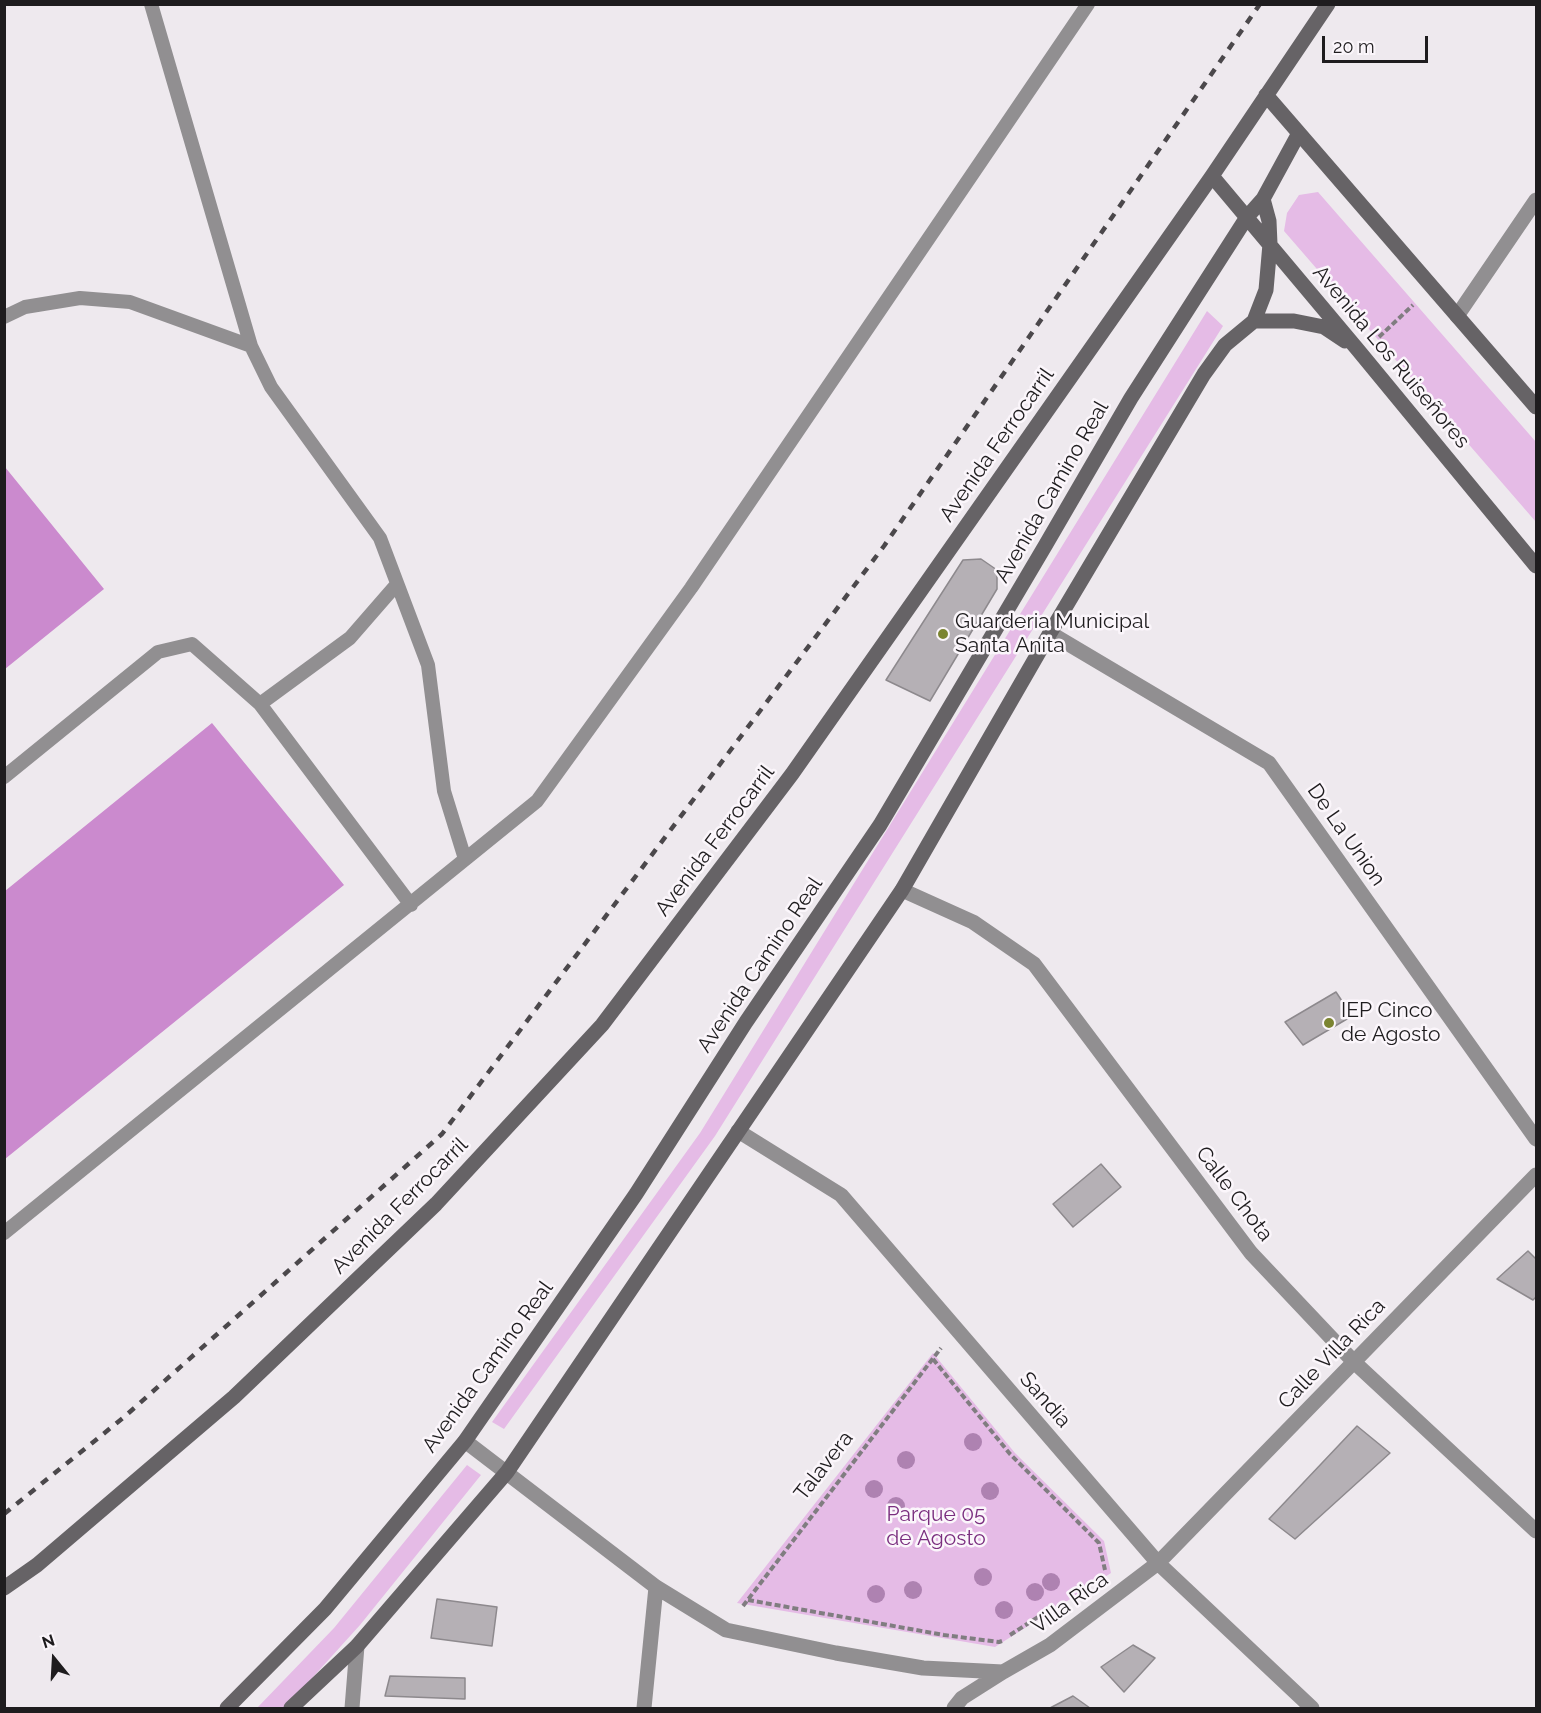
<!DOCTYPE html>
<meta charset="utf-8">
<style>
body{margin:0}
#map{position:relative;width:1541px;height:1713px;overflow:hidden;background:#eee9ee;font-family:Raleway,sans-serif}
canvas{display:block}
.frame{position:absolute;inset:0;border:6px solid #1e1c1e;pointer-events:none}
.north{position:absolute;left:24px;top:1629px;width:60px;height:60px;-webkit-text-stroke:4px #fbf6fb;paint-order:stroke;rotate:342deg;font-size:16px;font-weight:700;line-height:24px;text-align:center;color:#1e1c1e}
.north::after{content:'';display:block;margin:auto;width:21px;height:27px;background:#1e1c1e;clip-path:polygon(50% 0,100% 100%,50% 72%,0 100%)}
.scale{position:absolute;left:1322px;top:36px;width:106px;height:27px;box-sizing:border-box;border:3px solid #1e1c1e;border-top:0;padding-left:8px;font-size:18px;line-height:21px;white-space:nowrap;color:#1e1c1e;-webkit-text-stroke:4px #fbf6fb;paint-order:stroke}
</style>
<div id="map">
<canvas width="1541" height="1713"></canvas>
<div class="frame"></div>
<div class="north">N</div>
<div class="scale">20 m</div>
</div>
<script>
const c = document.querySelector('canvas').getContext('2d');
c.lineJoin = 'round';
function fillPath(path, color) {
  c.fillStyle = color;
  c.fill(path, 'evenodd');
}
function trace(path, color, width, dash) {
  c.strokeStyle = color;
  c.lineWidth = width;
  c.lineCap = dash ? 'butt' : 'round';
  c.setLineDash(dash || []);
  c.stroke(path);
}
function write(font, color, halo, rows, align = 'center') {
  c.font = font + ' Raleway,sans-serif';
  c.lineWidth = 5;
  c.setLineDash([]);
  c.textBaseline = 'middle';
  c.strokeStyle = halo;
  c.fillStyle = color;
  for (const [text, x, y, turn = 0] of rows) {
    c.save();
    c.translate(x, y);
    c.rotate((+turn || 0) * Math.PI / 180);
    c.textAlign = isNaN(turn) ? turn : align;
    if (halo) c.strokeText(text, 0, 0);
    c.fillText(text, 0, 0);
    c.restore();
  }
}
const green = new Path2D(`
 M1318,192L1536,442V522L1284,231L1287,213L1299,195Z
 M1207,311L1223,326L715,1136L504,1429L492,1422L700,1133Z
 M933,1353L1015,1453L1104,1541L1111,1573L995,1647L737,1603Z
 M467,1465L481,1475L360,1625L285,1708H257L334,1628Z`);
const water = new Path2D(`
 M5,467L104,589L5,669H4Z
 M212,723L344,885L5,1159V891Z`);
const building = new Path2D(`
 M981,559L997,570V589L930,701L886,680L963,560Z
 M1336,992L1352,1016L1303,1045L1285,1022Z
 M1101,1164L1121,1187L1073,1227L1053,1204Z
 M1528,1251L1536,1259V1297L1533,1300L1497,1279Z
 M1357,1426L1390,1453L1295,1539L1269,1519Z
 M437,1599L497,1607L492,1646L431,1638Z
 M1133,1645L1155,1658L1124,1692L1101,1667Z
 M390,1676L465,1678V1699L385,1696Z
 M1073,1696L1090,1708H1050Z`);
const path = new Path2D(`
 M1379,337L1413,305
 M933,1359L1010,1454L1099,1543L1105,1570
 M748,1600L944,1635L999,1642L1002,1641
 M743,1606L941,1348
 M1010,1635L1049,1610`);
const lane = new Path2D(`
 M151,4L251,346L271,387L380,538L428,665L444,791L465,859
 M4,317L25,307L80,298L130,302L251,346
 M260,704L411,905
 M4,777L158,652L192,644L260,704L350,638L397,584
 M4,1233L537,801L691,588L1088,4`);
const street = new Path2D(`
 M1457,316L1536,200
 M1050,633L1269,763L1536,1139
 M902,890L973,922L1034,964L1251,1253L1354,1362L1536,1531
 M738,1131L841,1195L1158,1563L1312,1708
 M465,1441L656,1587L726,1630L836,1653L923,1668L1003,1672
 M352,1708L357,1646
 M644,1708L656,1587
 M954,1708L962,1698L1003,1672L1050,1645L1158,1563L1536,1175`);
const secondary = new Path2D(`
 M1266,95L1536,407
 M1212,176L1358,350L1536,566
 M1254,321H1294L1324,327L1345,341
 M4,1588L37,1565L234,1397L436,1204L602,1025L792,774L1212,176L1328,4
 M227,1708L325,1609L465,1441L636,1194L746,1022L880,825L1045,546L1131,398L1247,217L1263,199L1299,133
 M291,1708L357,1646L507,1472L902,890L1050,633L1204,374L1225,345L1254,321L1266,290L1270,244L1269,221L1263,199`);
const rail = new Path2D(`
 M4,1514L123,1418L442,1134L884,546L1260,4`);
const trees = [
 [973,1442],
 [906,1460],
 [874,1489],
 [990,1491],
 [896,1506],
 [983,1577],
 [1051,1582],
 [913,1590],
 [1035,1592],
 [876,1594],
 [1004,1610]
];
const markers = [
 [943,634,6,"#7b8431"],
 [1329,1023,6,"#7b8431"]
];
const streetNames = [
 ["Avenida Los Ruiseñores",1391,357,50],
 ["Avenida Ferrocarril",997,445,-55],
 ["Avenida Camino Real",1052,492,-60],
 ["De La Union",1346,835,55],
 ["Avenida Ferrocarril",715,841,-53],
 ["Avenida Camino Real",760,965,-56],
 ["Calle Chota",1234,1194,53],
 ["Avenida Ferrocarril",400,1206,-45],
 ["Calle Villa Rica",1332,1354,-46],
 ["Avenida Camino Real",488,1367,-54],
 ["Sandia",1045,1400,49],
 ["Talavera",824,1466,-52],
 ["Villa Rica",1070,1603,-36]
];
const poiNames = [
 ["Guarderia Municipal",955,622],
 ["Santa Anita",955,646],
 ["IEP Cinco",1341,1011],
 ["de Agosto",1341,1035]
];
const parkNames = [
 ["Parque 05",936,1515],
 ["de Agosto",936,1539]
];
fillPath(green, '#e5bbe6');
fillPath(water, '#cb8ace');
fillPath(building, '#b5b0b5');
trace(building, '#8d898d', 1.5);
trace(path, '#807d80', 4, [6, 3]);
trace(lane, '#918f91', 14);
trace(street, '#918f91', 15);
trace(secondary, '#666366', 15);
trace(rail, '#4b484b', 4.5, [8, 8]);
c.fillStyle = '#ae82b1';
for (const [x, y] of trees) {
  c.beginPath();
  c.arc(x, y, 9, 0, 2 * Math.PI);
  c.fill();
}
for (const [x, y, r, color] of markers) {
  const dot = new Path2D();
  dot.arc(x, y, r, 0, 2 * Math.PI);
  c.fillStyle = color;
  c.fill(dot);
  trace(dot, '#fbf6fb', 2);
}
write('21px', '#1e1c1e', '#fbf6fb', streetNames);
write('21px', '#1e1c1e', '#fbf6fb', poiNames, 'left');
write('21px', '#7a2e7f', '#fbf6fb', parkNames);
</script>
